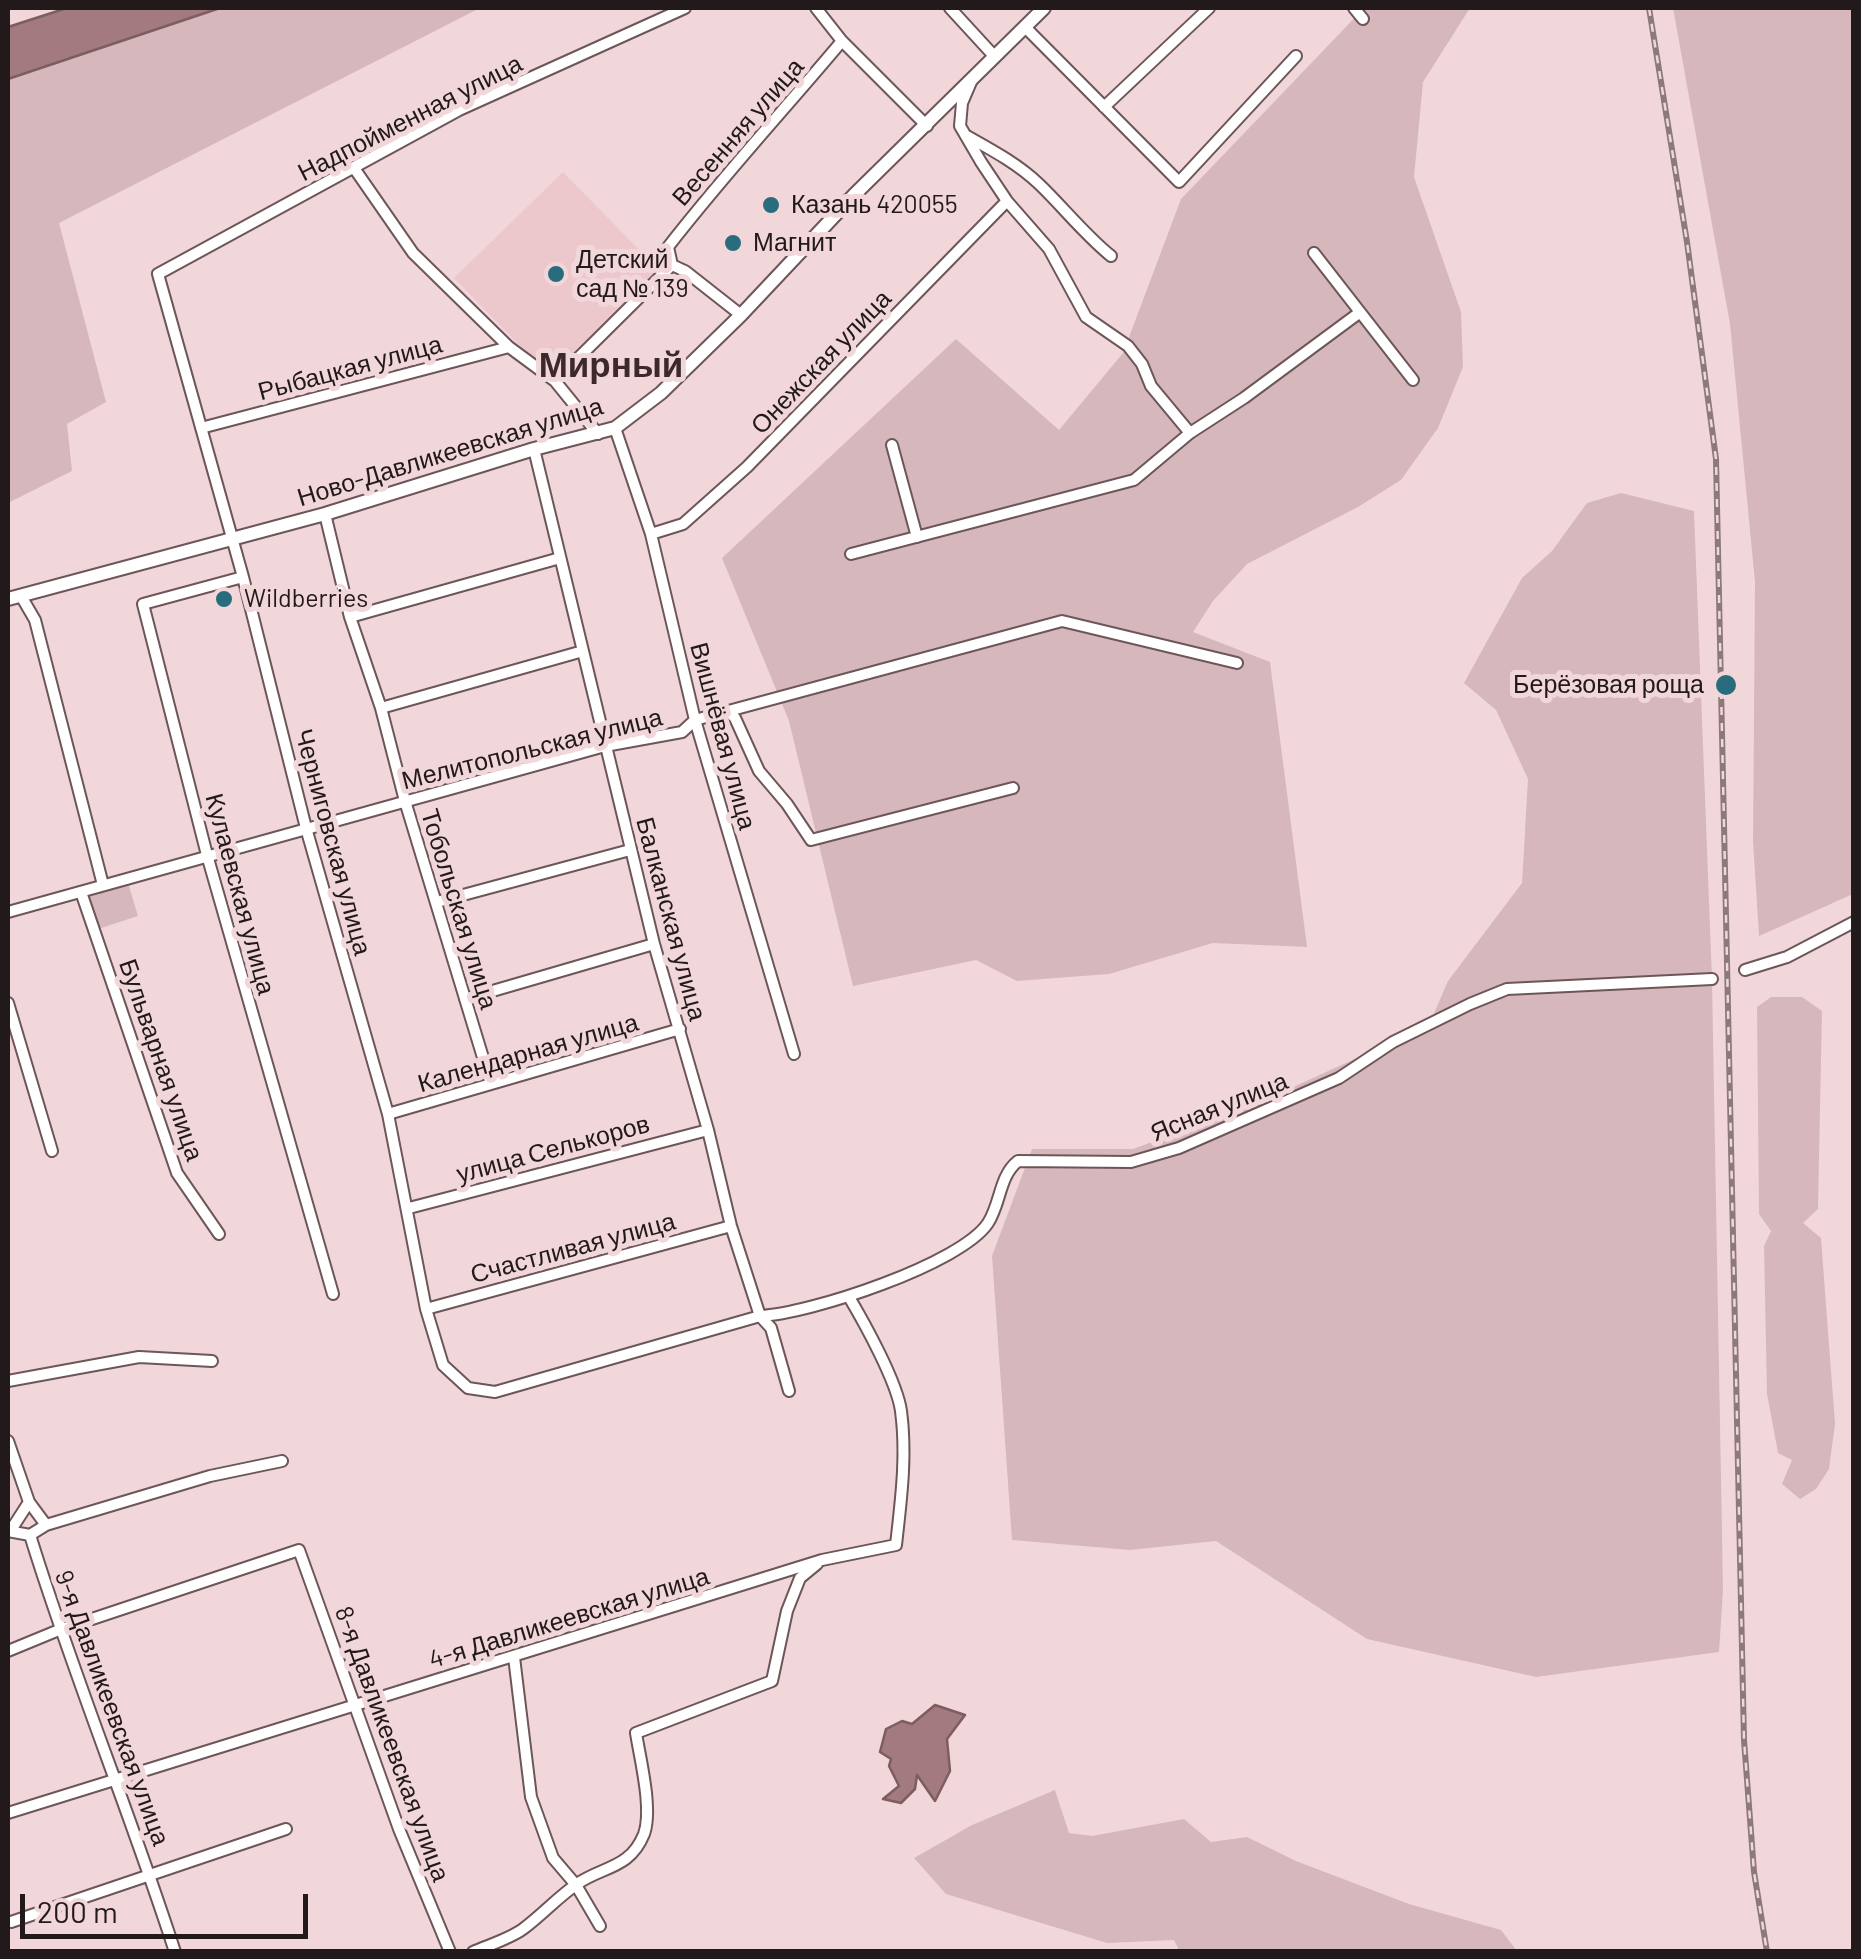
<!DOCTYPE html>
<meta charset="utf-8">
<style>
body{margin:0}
#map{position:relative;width:1861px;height:1959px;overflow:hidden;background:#f2d7da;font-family:Barlow,sans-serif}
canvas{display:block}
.frame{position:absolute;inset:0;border:10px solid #22191a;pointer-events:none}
.scale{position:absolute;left:20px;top:1894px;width:288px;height:45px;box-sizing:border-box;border:5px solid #22191a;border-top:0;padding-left:12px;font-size:30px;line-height:35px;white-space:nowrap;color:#22191a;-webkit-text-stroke:8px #f2d7da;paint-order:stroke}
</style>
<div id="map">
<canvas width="1861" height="1959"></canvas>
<div class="frame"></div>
<div class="scale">200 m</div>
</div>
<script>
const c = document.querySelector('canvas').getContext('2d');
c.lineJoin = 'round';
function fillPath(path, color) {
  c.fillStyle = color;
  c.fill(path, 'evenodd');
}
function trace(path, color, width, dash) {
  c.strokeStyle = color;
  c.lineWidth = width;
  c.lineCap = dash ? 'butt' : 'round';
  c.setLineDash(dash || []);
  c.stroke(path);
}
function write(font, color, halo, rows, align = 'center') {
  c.font = font + ' Barlow,sans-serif';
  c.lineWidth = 10;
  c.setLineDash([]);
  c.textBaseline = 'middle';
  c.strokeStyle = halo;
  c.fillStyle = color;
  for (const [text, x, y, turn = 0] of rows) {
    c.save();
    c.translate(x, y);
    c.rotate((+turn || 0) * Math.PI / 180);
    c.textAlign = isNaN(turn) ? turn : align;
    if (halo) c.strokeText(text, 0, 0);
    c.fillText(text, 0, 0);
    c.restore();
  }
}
const built = new Path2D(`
 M563,172L659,270L549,376L454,278Z`);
const green = new Path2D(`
 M220,8H480L59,223L106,402L67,424L72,471L8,503V79Z
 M1364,8H1470L1423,82L1414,177L1461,312L1463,367L1438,428L1401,480L1358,507L1247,564L1213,601L1193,632L1270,662L1307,947L1213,943L1109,974L1017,981L976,960L853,986L789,721L722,558L956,339L1059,430L1123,353L1181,199Z
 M1673,8H1853V894L1759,936L1753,841L1755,582L1730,324Z
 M1621,493L1694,511L1712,979L1723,1590L1719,1652L1536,1677L1367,1639L1216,1541L1130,1550L1012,1540L992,1256L1032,1149H1133L1256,1104L1429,1025L1448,981L1522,883L1528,779L1496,710L1464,683L1522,578L1552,551L1587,503Z
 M128,883L138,916L98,929L87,895Z
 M1771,997H1802L1822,1011L1818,1209L1803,1223L1821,1238L1835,1424L1829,1469L1816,1489L1800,1499L1782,1484L1792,1460L1778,1453L1767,1394L1764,1246L1771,1231L1759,1214L1757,1007Z
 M1055,1790L1069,1833L1092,1836L1184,1819L1211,1842L1247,1837L1296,1861L1409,1904L1501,1930L1517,1951L1180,1952L1174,1940L1107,1943L946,1894L914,1858L972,1825Z`);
const water = new Path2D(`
 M67,8H220L8,79V27Z
 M935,1705L965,1715L947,1739L950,1771L935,1801L917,1775L915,1789L901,1803L883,1799L899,1786L889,1766L891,1759L880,1752L886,1729L902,1721L912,1724Z`);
const minor = new Path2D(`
 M685,8L459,110L158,274L243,577L306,828L388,1114L426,1309L443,1365L468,1388L495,1392L760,1316C809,1314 961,1264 988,1223C1001,1203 999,1176 1018,1161L1131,1162L1179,1148L1339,1078L1393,1042L1470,1004L1507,989L1712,979
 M816,8L842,41L927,126
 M950,8L995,57
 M1354,8L1363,19
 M1025,27L1179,182L1296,56
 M971,82L962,103L960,126L981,162L1007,201L1049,249L1086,317L1128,346L1142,364L1151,386L1190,433
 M1104,107L1209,8
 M967,136C992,150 1018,164 1039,184C1064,208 1084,234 1111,256
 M354,168L413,253L509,347L555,381L598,434
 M1314,253L1413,380
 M672,265L685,271L741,315
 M555,381L672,265L668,247C723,176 784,110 842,41
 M201,428L509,347
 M615,428L651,534L695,720L794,1054
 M892,445L917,537
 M534,449L654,944L708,1130L731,1226L760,1316L771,1328L789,1391
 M325,514L350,617L381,708L405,801L491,1084
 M651,534L683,524L747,467L1007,201
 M851,554L1134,480L1190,433L1244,398L1359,313
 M243,577L143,604L207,855L333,1294
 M21,596L35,620L103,885
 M350,617L560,558
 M381,708L583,651
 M728,711L735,718L759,771L787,804L811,840L1013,788
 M81,892L177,1173L219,1234
 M437,902L630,850
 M8,912L605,746L682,732L695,720L1062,621L1237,663
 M1745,970L1787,957L1854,922
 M465,999L654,944
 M8,1003L52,1151
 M388,1114L680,1029
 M409,1208L708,1130
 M426,1309L731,1226
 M8,1381L139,1357L212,1361
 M8,1441L29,1502L46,1525
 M11,1530L29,1502
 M8,1531L30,1535L46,1525L210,1476L282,1461
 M30,1535C73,1675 130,1812 175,1952
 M8,1651L59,1630L299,1550L399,1829L450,1952
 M514,1657L531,1797L553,1858L576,1885L600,1926
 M8,1813L822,1560L896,1545C901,1500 907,1456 901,1411C897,1382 865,1324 849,1297
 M11,1922L286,1829
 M473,1952C489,1945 509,1939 523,1929C542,1915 558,1897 577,1884C603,1866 630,1869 644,1834C653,1809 640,1759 636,1733L772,1681L787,1611L800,1578L817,1564`);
const tertiary = new Path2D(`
 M8,599L325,514L534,449L615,428L661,393L741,315L854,195L1044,8`);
const rail = new Path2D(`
 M1649,8L1687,242L1716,459L1744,1740L1754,1872L1767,1952`);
const markers = [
 [771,205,10,"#296c7e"],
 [733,243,10,"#296c7e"],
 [556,274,10,"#296c7e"],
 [224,599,10,"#296c7e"],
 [1726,685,12,"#296c7e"]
];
const streetNames = [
 ["Надпойменная улица",410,118,-27],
 ["Весенняя улица",738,132,-49],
 ["Онежская улица",821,362,-46],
 ["Рыбацкая улица",350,368,-15],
 ["Ново-Давликеевская улица",450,452,-17],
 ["Вишнёвая улица",723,736,75],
 ["Мелитопольская улица",532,749,-14],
 ["Черниговская улица",333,842,75],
 ["Кулаевская улица",240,894,75],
 ["Тобольская улица",459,909,73],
 ["Балканская улица",671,919,75],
 ["Календарная улица",528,1053,-16],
 ["Бульварная улица",161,1060,71],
 ["Ясная улица",1219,1107,-22],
 ["улица Селькоров",553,1149,-15],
 ["Счастливая улица",573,1248,-15],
 ["4-я Давликеевская улица",569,1618,-17],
 ["9-я Давликеевская улица",112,1708,70],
 ["8-я Давликеевская улица",392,1744,70]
];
const poiNames = [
 ["Казань 420055",791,205],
 ["Магнит",753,243],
 ["Детский",576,260],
 ["сад № 139",576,289],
 ["Wildberries",244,599],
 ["Берёзовая роща",1704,685,"right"]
];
const districtNames = [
 ["Мирный",611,365]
];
fillPath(built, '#ecc8cd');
fillPath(green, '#d6b8bc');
fillPath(water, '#a37a80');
trace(water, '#7c5d61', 2.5);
trace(minor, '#6c5659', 14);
trace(tertiary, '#6c5659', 16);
trace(minor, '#fff', 10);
trace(tertiary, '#fff', 12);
trace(rail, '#8b797b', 6);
trace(rail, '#f2d7da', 2.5, [8]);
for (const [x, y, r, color] of markers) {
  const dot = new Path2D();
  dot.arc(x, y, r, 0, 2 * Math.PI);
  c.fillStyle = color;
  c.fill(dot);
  trace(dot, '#f2d7da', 4);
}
write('25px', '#22191a', '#f2d7da', streetNames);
write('25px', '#22191a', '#f2d7da', poiNames, 'left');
write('bold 35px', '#3d292c', '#f2d7da', districtNames);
</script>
